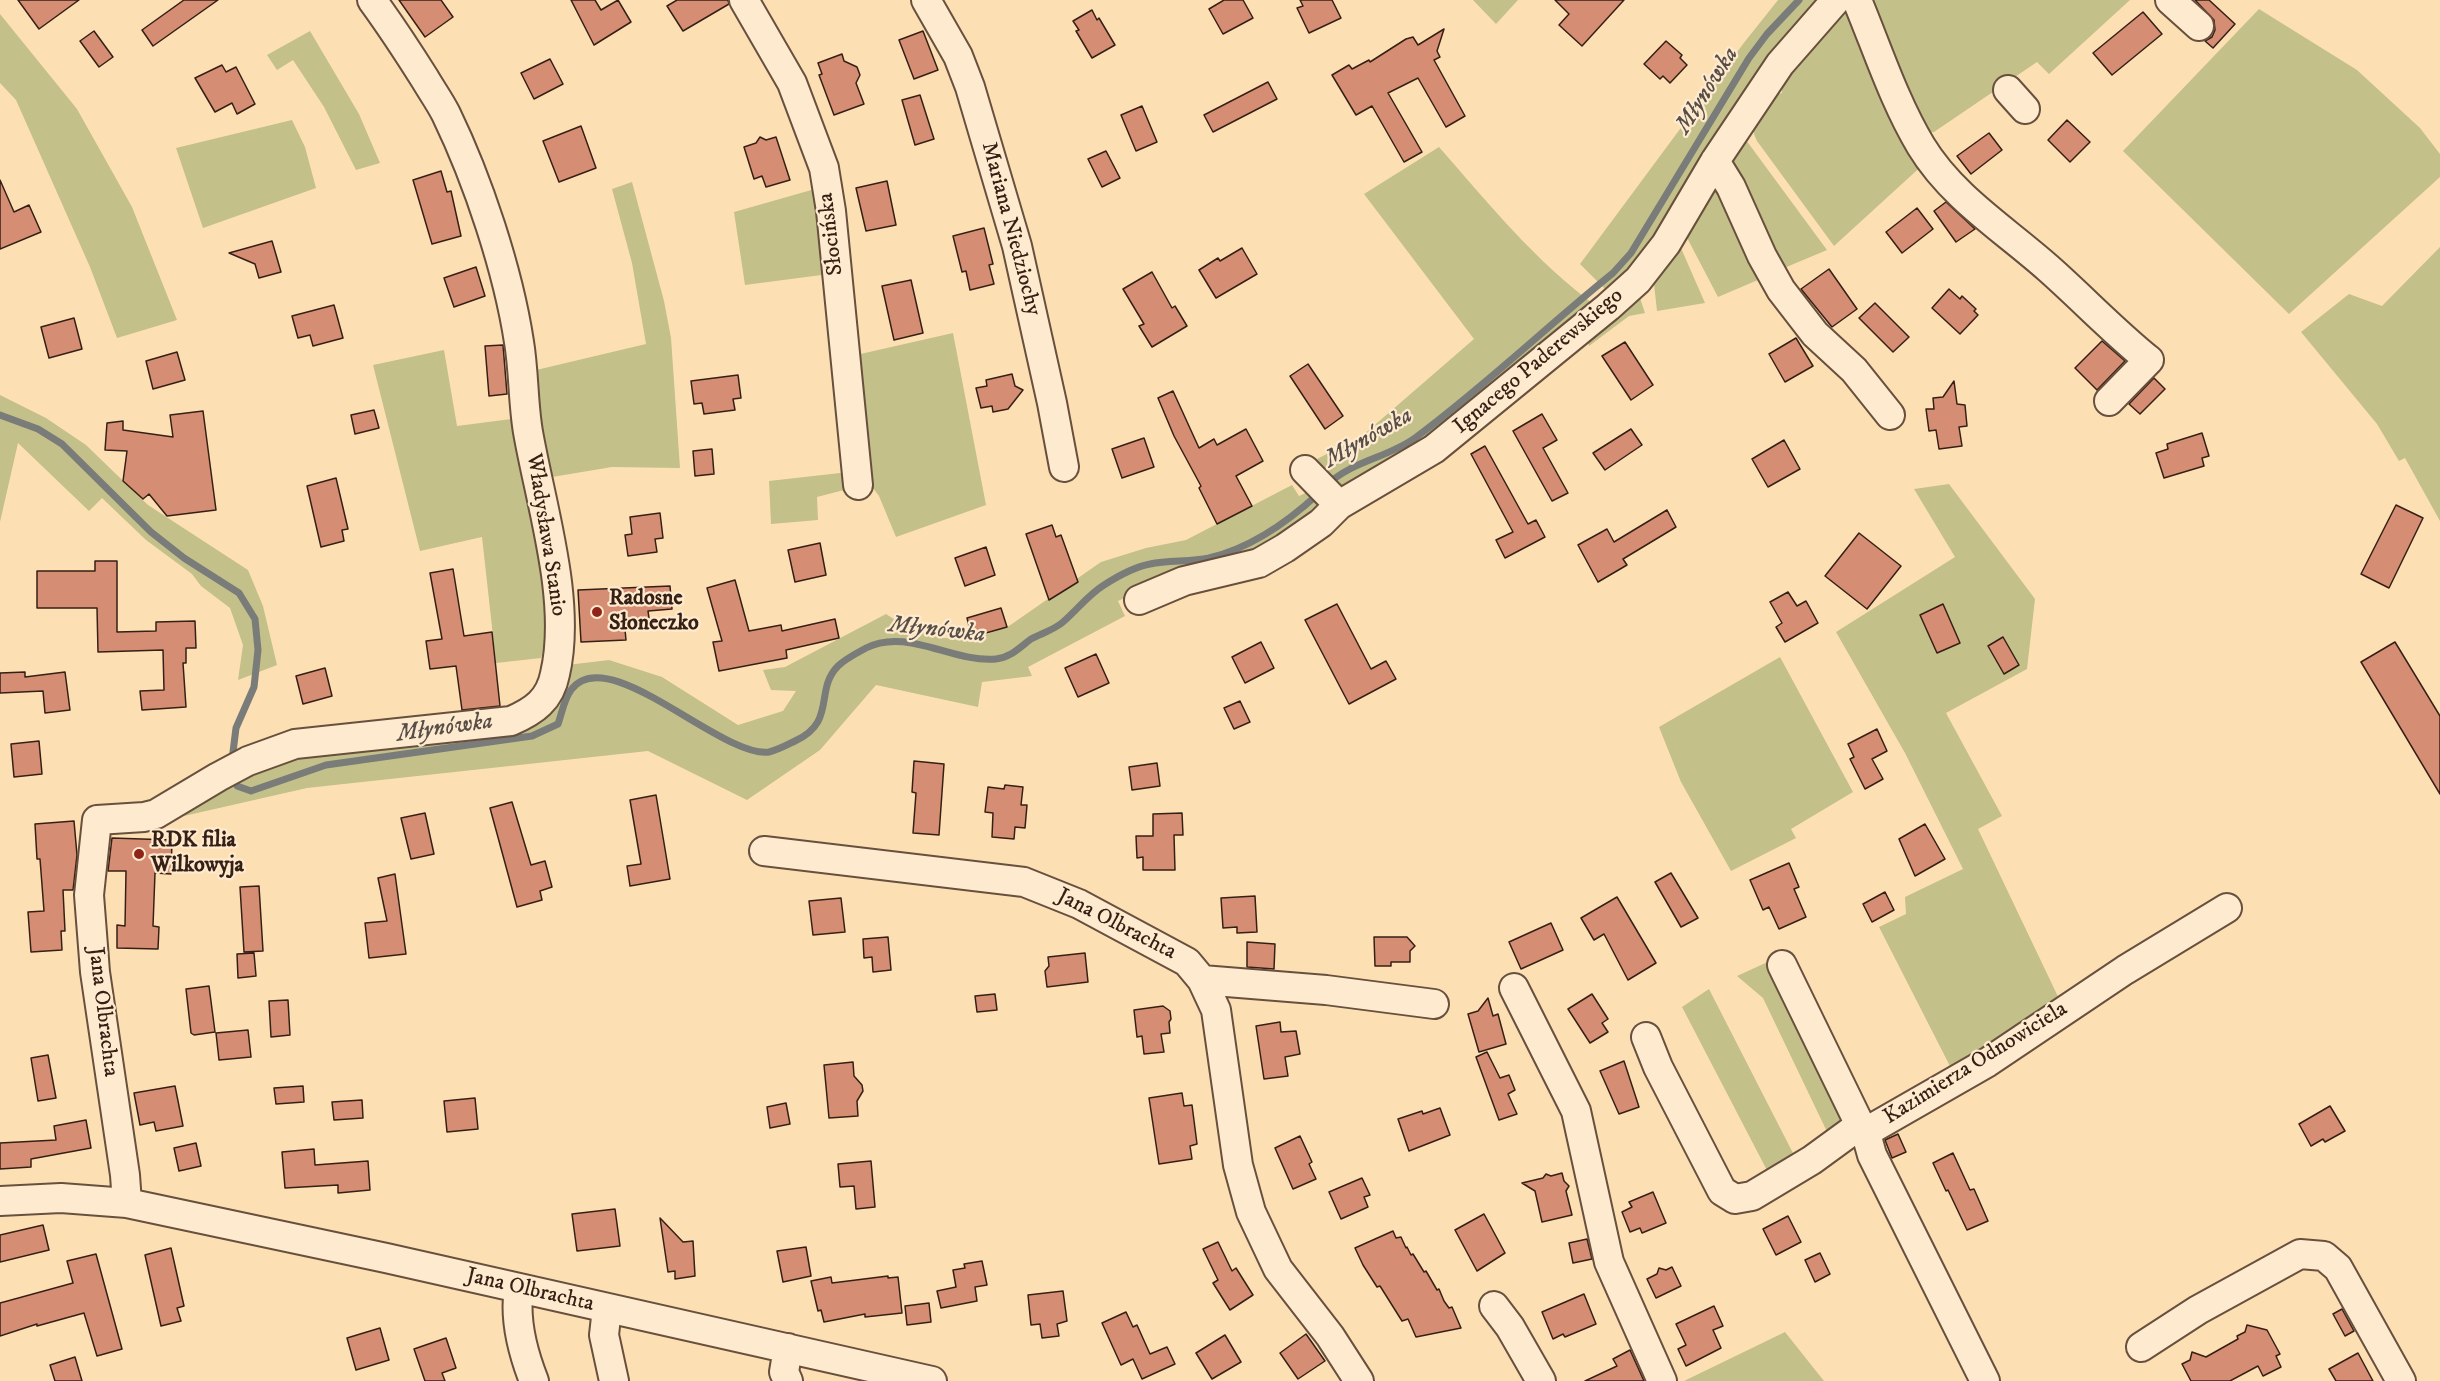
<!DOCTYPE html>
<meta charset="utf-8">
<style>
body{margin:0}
canvas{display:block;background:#fddfb4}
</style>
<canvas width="2440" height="1381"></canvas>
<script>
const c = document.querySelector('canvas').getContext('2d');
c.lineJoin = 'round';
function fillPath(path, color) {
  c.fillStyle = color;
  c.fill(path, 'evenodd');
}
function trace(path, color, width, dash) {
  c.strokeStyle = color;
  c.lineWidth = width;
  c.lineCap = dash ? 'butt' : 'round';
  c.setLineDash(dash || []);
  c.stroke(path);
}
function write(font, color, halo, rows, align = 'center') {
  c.font = font + ' "IM FELL DW Pica",serif';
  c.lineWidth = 4.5;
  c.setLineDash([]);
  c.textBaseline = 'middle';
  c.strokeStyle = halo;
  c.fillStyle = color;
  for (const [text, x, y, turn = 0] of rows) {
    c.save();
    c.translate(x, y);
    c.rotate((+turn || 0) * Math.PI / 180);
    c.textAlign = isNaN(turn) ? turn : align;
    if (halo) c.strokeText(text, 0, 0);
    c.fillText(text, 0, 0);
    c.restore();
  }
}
const green = new Path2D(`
 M1473,0H1518L1496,24Z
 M1778,0H1826L1664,233L1608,292L1580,264L1743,44Z
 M1865,0H2130L2049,74L2037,62L1934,132H1924Z
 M1842,3L1926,162L1834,246L1757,141C1747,120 1757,114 1768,97L1782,93V79Z
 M2259,9L2357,70L2420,128L2440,154V177L2289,314L2123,151Z
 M0,14L77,109L132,207L177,320L117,338L90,267L16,100L0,83Z
 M310,31L359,114L380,163L356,170L324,107L293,60L277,70L267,55Z
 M292,120L305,147L316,188L203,228L176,148Z
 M1741,137L1746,140L1827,250L1777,271L1727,172Z
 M1439,147C1488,203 1536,262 1596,306L1424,443L1342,490L1317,459L1362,436L1474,339L1364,194Z
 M632,182L664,301L671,338L680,468L612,467L546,478L532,371L646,344L632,263L612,189Z
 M815,189L829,274L745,285L734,212Z
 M1709,189L1721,193L1765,277L1718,297L1684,232Z
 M1677,239L1705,303L1657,311L1653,275Z
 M2440,247V521L2405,458L2399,461L2377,424L2301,332L2349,294L2382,306Z
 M1637,289L1645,313L1629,316L1589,346L1586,331Z
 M953,333L986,505L896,537L879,496L867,480L856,355Z
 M444,350L457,426L519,418L537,520L549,630L541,658L496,663L482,537L420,551L373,365Z
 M0,395L46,418L86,445L148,505L248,570L263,606L277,665L238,680L243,645L230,608L201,586L192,574L146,540L102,498L89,511L18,443L0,522Z
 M849,472L848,489L817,497L818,520L771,524L769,481Z
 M1949,484L2035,599L2027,669L1946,713L2002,816L1978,829L2062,1005L1954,1074L1879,927L1906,914L1905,897L1963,869L1905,753L1836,632L1955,557L1914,489Z
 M1292,485L1299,496L1310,491L1324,509L1253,556L1166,579L1118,601L1125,616L1028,667L1032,676L982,682L978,707L876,685L820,750L747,800L648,751L307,788L184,816L214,789L282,762L358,746L484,735L567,665L609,660L662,677L738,725L783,711L796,691L771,690L763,670L785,667L886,614L906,627L944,638L974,639L1009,626L1101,562L1146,548L1186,540Z
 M1780,657L1853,792L1791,829L1796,838L1731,871L1681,782L1659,727Z
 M1772,960L1854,1124L1830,1138L1763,998L1737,976Z
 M1709,989L1796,1159L1771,1178L1682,1007Z
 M1785,1332L1824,1381H1684Z`);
const stream = new Path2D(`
 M0,415L38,429L62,444L151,532L184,558L239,593L255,619L258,650L254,687L236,728L232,760
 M1327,485C1352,461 1387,458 1415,438C1484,387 1546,327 1613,273L1631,253L1749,58L1767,34L1799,0
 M234,777L237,786L251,791L326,765L532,736L558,724C562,713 564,699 571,690C607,640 721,758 769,752C778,750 787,745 795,741C837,722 814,690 838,666C845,659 857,653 866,648C907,627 952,663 996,659C1010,658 1020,647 1031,639C1042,633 1054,630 1063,622C1077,610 1088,595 1104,585C1118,576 1134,567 1150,564C1169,560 1190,562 1209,558C1251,548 1289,521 1319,493`);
const building = new Path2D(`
 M18,0H79L39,29Z
 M184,0H218L153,46L142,30Z
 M399,0H441L453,17L425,37Z
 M571,0H595L601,10L618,0L631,22L594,45Z
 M677,0H728L729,4L683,31L667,6Z
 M1224,0H1243L1253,18L1223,34L1209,9Z
 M1300,0H1332L1341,18L1309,33L1297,8L1303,6Z
 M1555,0H1624L1582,46L1559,25L1569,14Z
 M2195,0H2209L2235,24L2213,48L2205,41L2212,37L2215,30L2214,20Z
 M1092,10L1097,20L1099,18L1115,45L1092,58L1076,31L1079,30L1073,21Z
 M2143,12L2162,34L2112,75L2093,53Z
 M1444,29L1437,51L1440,57L1434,60L1465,116L1446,127L1418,78L1388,93L1422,152L1404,162L1372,106L1356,115L1332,75L1349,65L1352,69L1369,60L1370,62L1406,39L1413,37L1418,45Z
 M94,31L113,57L99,67L80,41Z
 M923,31L938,70L914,79L899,40Z
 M1666,41L1682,55L1680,58L1687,65L1670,83L1663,76L1660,79L1644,64Z
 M842,54L844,61L857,67L860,75L856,83L864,104L834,115L819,75L822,74L818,63Z
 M550,59L563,84L534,99L521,73Z
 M222,65L226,72L236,67L255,104L237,114L232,103L215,112L195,78Z
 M1268,82L1277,99L1213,132L1204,115Z
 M920,95L934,139L915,145L902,100Z
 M1142,106L1157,142L1136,151L1121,115Z
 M2067,120L2090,142L2070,162L2048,140Z
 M581,126L596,168L559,182L543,141Z
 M1989,133L2002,150L1971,174L1957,156Z
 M760,137L766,140L776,137L790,180L766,187L762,176L754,179L744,147L756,143Z
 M1106,151L1120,178L1102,187L1088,159Z
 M441,171L447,192L451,191L461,236L432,244L413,180Z
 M0,180L14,212L29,205L41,232L0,249Z
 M887,181L896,225L866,231L856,188Z
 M1946,202L1975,229L1956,242L1934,211Z
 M1917,208L1933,229L1902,253L1886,232Z
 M984,228L993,264L989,265L994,284L970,290L966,271L962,272L953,236Z
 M272,241L281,272L259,278L255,264L229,253Z
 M1242,248L1257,274L1216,298L1199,270L1218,258L1220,261Z
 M476,267L485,296L454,307L444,278Z
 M1829,269L1857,309L1832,327L1801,289Z
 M1152,272L1172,308L1175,306L1187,326L1152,347L1139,326L1144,324L1123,289Z
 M911,280L923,333L894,340L882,286Z
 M1949,289L1960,299L1962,296L1976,309L1974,311L1978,315L1960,334L1932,308Z
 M1875,303L1909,337L1893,352L1859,318Z
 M334,305L343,338L313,346L310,335L298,338L292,316Z
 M74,318L82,349L49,358L41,327Z
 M1796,338L1813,366L1785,382L1769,354Z
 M2102,341L2125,361L2097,390L2075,368Z
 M1625,342L1653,385L1631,400L1602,356Z
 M503,345L507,394L489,396L485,346Z
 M177,352L185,380L153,389L146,361Z
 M1308,364L1343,416L1325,429L1290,376Z
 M1012,374L1015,386L1023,390L1008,409L993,412L992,406L981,408L976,388L987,386L986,380Z
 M738,375L741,398L733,399L735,410L704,414L702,403L694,404L691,381Z
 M2154,378L2165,389L2140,414L2129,404Z
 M1954,381L1957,404L1965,405L1967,426L1959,427L1962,446L1939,449L1936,430L1929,431L1926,409H1934L1933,398L1943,397Z
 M1173,391L1199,448L1214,439L1217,445L1246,429L1263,461L1236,476L1252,506L1217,524L1199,488L1201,486L1174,436L1158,398Z
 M374,410L379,428L355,434L351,415Z
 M203,411L216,510L167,516L149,494L143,499L123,481L127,451L105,450L107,423L123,421V430L173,437L170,415Z
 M1542,414L1557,440L1543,448L1568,493L1552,501L1513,431Z
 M1631,429L1642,445L1605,470L1593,453Z
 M2202,433L2209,456L2202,458L2204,466L2164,478L2156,453L2168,449L2167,444Z
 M1144,438L1154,467L1122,478L1112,449Z
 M1784,440L1800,469L1768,487L1752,459Z
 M1485,446L1528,524L1536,520L1545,537L1505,558L1496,540L1513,532L1471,454Z
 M712,449L714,474L695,476L693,451Z
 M336,478L348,529L342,530L344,541L321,547L307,486Z
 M2396,505L2423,518L2389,588L2361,574Z
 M1667,510L1676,527L1623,559L1627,565L1598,582L1578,545L1607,529L1614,542Z
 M660,513L663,538L655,539L657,552L628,556L625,535L632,534L630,517Z
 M1052,525L1056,537L1061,535L1078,582L1049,600L1026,534Z
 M1859,533L1901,566L1867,609L1825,576Z
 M820,543L826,575L795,582L788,550Z
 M986,547L995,575L965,586L955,558Z
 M95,561H117V632L156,631V622L195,621L196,648H186V663H183L186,707L142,710L140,691L164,690L163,650L98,652L97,608H37V571H95Z
 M453,569L464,636L492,632L500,706L462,710L456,666L430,669L426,641L442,639L430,573Z
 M735,580L749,631L781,625L782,631L835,619L839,638L786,650L787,658L719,671L713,642L722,641L707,588Z
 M670,586L672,609L648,611L649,618L624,619L626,640L581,642L578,590Z
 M1788,592L1797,606L1806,601L1818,623L1785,642L1776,627L1782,623L1770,602Z
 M1337,604L1371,669L1386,661L1396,679L1349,704L1305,620Z
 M1943,604L1960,643L1937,653L1920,615Z
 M1001,608L1007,627L972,637L967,618Z
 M2003,637L2019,665L2004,674L1988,646Z
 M1261,642L1274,668L1245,683L1232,657Z
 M2395,642L2440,716V794L2361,662Z
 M1096,654L1109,683L1078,697L1065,668Z
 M325,668L332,696L303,704L296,676Z
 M25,672V677L65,672L70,710L45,713L43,691L0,693V673Z
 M1240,701L1250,722L1234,729L1224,708Z
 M1877,729L1887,751L1872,759L1883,779L1865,789L1850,759L1854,757L1848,744Z
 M39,741L42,774L14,777L11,744Z
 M914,761L944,764L939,835L913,833L916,793L912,792Z
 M1157,763L1160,786L1132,790L1129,767Z
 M1005,785L1023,787L1021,805H1027L1025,828L1015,827L1014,839L992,837L993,813L985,812L988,787L1004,789Z
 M656,795L670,879L630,886L627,866L641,864L630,800Z
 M512,802L531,865L545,861L552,887L540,891L542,900L517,907L490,808Z
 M425,813L434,854L411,859L401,818Z
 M1182,813L1183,835H1174L1175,870H1143V857L1137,858L1136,836H1153V814Z
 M74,821L77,855L73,890H63L65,931H61L62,950L31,952L28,912L44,911L40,859H37L35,824Z
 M1925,824L1945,859L1915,876L1899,839Z
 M112,838L172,840L171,874L155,873L153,926L159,927L158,949L117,948V925L125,926L126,871H108Z
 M1789,863L1799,887L1794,889L1806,917L1779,929L1769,907L1763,910L1750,880Z
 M1671,873L1698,918L1681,927L1655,882Z
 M395,874L406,954L369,958L365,923L387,921L378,878Z
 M259,886L263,951L244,952L240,887Z
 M1885,892L1894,910L1872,922L1863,904Z
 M1255,896L1257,932L1237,933V927L1223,928L1221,898Z
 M1617,897L1656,963L1628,980L1604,934L1594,940L1581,918Z
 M841,898L845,932L813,935L809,901Z
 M1551,923L1563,950L1521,969L1509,942Z
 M888,937L891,970L873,972L872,957L864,958L863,939Z
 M1374,937H1407L1415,946L1410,951V962H1391V966H1375Z
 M1247,942L1275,944L1274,969L1247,967Z
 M254,953L256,976L238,978L237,954Z
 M1085,953L1088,982L1047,987L1045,971L1049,966L1048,957Z
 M209,986L215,1032L194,1035L191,1033L186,989Z
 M995,994L997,1010L977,1012L975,996Z
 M1592,994L1608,1019L1602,1023L1608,1032L1590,1043L1568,1009Z
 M1488,998L1493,1016L1498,1014L1506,1044L1479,1052L1468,1014L1478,1011Z
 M288,1000L290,1035L271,1037L269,1001Z
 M1163,1006L1170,1011L1171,1019L1169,1022L1170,1033L1161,1034L1164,1052L1144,1054L1142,1036L1137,1037L1134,1010Z
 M1280,1022L1281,1032L1296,1031L1300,1054L1285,1057L1288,1076L1264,1079L1256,1026Z
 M248,1030L251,1057L219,1060L216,1033Z
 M1487,1052L1500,1078L1509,1075L1515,1090L1508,1094L1517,1114L1499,1120L1476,1057Z
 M48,1055L56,1098L38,1101L31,1058Z
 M1624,1061L1639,1107L1619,1114L1600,1071Z
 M853,1062L854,1076L862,1085L863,1091L857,1101L858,1116L829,1118L824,1065Z
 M175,1086L183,1126L156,1131L154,1122L140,1125L134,1093Z
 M303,1086L304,1102L276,1104L274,1088Z
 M1182,1093L1184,1106L1192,1105L1197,1144L1190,1146L1192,1159L1159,1164L1149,1098Z
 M475,1098L478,1129L447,1132L444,1101Z
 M362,1100L363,1118L334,1120L332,1102Z
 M786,1103L790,1124L770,1128L767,1107Z
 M2330,1106L2345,1131L2325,1142L2323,1139L2311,1146L2299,1124Z
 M1440,1108L1450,1135L1409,1151L1398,1119L1422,1111L1423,1114Z
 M86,1120L91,1148L31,1159V1167L0,1169V1143L56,1140L54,1126Z
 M1898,1134L1906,1152L1892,1158L1885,1140Z
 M1300,1136L1312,1162L1309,1164L1316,1179L1293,1189L1275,1148Z
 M196,1143L201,1166L179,1171L174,1148Z
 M314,1149L315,1165L368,1161L370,1190L338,1193V1185L285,1188L282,1152Z
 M1953,1153L1970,1190L1974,1189L1988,1221L1967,1230L1948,1190L1946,1191L1933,1163Z
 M871,1161L875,1207L856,1209L854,1186L840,1187L838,1164Z
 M1562,1173L1564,1181L1569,1186L1566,1191L1572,1215L1542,1222L1535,1191L1522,1183L1543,1178L1546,1174L1551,1176Z
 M1362,1178L1370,1195L1364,1197L1368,1207L1341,1219L1329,1192Z
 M1653,1192L1666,1223L1642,1233L1640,1228L1630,1232L1622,1212L1632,1207L1629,1202Z
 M615,1209L620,1246L577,1251L572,1214Z
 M1484,1214L1505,1253L1477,1271L1455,1230Z
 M1788,1216L1801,1242L1776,1255L1763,1229Z
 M660,1218L683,1242L693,1241L695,1276L675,1279V1271L668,1272Z
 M43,1225L49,1250L0,1262V1235Z
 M1393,1231L1396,1238L1401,1237L1406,1248L1407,1247L1411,1255L1413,1254L1424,1272L1426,1271L1437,1290L1439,1289L1444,1301L1449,1308L1452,1307L1461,1328L1416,1337L1408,1319L1402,1321L1380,1286L1377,1287L1363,1265L1355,1248Z
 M1587,1239L1592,1259L1573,1263L1569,1243Z
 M1218,1242L1232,1271L1236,1268L1253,1295L1230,1310L1213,1283L1218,1280L1203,1249Z
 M806,1247L811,1276L783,1282L777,1251Z
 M171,1248L184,1306L177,1308L181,1321L161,1326L145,1255Z
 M1820,1253L1830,1274L1815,1282L1805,1260Z
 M96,1254L122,1349L97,1356L84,1313L37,1326V1324L0,1336V1303L73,1283L67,1261Z
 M982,1261L987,1285L975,1287L977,1301L941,1308L937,1291L956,1287L953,1270L965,1268L964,1264Z
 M1672,1267L1681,1286L1656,1298L1647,1279L1657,1274L1659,1268L1666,1270Z
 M888,1276V1278L898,1277L902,1313L865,1317V1314L824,1322L821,1310L818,1311L811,1281L831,1277L832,1283Z
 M1063,1291L1067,1321L1057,1324L1059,1336L1042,1338L1040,1324L1031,1325L1028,1295Z
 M1584,1294L1596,1324L1565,1337L1563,1334L1553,1339L1542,1312Z
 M929,1303L931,1322L907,1325L905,1306Z
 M1714,1306L1723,1326L1713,1330L1721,1348L1686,1366L1678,1349L1686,1345L1676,1324Z
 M2342,1309L2354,1331L2345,1336L2333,1314Z
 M1126,1312L1133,1327L1137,1325L1150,1354L1167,1347L1175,1364L1142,1379L1133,1359L1121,1365L1102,1323Z
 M2247,1325L2267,1330L2280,1354L2276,1356L2281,1367L2263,1376L2258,1366L2230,1381H2191L2182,1364L2190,1360L2192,1352L2206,1357L2238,1339L2237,1336L2245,1332Z
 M380,1328L389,1360L356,1370L347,1338Z
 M1306,1334L1325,1361L1298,1379L1280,1353Z
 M1225,1335L1241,1362L1212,1379L1196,1353Z
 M446,1338L456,1368L442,1373L445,1381H425L414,1349Z
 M1630,1350L1644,1381H1585L1617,1366L1613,1359Z
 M2358,1353L2373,1381H2336L2329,1369Z
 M75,1357L82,1381H55L50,1365Z`);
const minor = new Path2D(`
 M744,0L792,83L824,168L831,211L858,485
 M926,0L958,56L970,87L1017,246L1052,403L1064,467
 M1857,0C1877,48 1894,101 1921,146C1952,197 2004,229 2048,268C2082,298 2113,331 2149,360L2109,401
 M2170,0L2199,26
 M2008,90L2025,109
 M1715,161L1731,187L1762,256L1781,290L1815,334L1854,370L1890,415
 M1305,470L1339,505
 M1139,600L1184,581L1259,563L1285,548L1321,523L1339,505L1434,449L1608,307L1638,280L1666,244L1715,161L1780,64L1836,0
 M764,851L1024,882L1079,904L1187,962L1202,980L1216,1010L1238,1165L1251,1212L1278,1269L1330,1336L1359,1381
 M1782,965L1860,1125
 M1202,980L1326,990L1434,1004
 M1514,988L1576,1111L1609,1262L1662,1381
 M1646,1037L1658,1067L1722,1191L1735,1199L1752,1196L1812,1160L1860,1125L1869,1134
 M0,1201L61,1198L127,1203L386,1258L932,1381
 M127,1203L125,1175L95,972L89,895L97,820L144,817L156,814L218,777L248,761L295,744L511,721C534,711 550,700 555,674C572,601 541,506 528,432C523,403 524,372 519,342C508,270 478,180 446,114C440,102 432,91 425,79C408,52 391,26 372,0
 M519,1288C514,1318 523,1353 534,1381
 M1494,1306L1510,1327L1541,1381
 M607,1308L604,1335L614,1381
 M2141,1347L2198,1310L2300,1254L2324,1256L2338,1268L2401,1381
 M788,1348L784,1372L788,1381
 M1985,1381L1872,1155L1867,1137L1871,1129L1988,1062L2125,970L2227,908`);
const markers = [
 [597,612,6,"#8f2418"],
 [139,854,6,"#8f2418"]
];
const streetNames = [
 ["Mariana Niedziochy",1010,229,75],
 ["Słocińska",832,234,-97],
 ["Ignacego Paderewskiego",1539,362,-40],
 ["Władysława Stanio",545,535,81],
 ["Jana Olbrachta",1116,925,27],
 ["Jana Olbrachta",102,1012,83],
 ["Kazimierza Odnowiciela",1976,1064,-32],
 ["Jana Olbrachta",530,1291,13]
];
const poiNames = [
 ["Radosne",609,599],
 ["Słoneczko",609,624],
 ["RDK filia",151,841],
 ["Wilkowyja",151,866]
];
const waterNames = [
 ["Młynówka",1708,91,-58],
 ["Młynówka",1369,439,-30],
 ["Młynówka",937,631,6],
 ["Młynówka",445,729,-8]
];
fillPath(green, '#c4c089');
trace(stream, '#797c78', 7);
fillPath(building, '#d58e73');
trace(building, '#362016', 1.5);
trace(minor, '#68503e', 32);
trace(minor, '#feeace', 28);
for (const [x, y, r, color] of markers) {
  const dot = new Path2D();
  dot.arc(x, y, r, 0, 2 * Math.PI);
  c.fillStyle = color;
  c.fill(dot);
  trace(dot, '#feeace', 2);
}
write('22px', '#362016', '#feeace', streetNames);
write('bold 22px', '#362016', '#feeace', poiNames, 'left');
write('italic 24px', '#574e47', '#feeace', waterNames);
</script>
